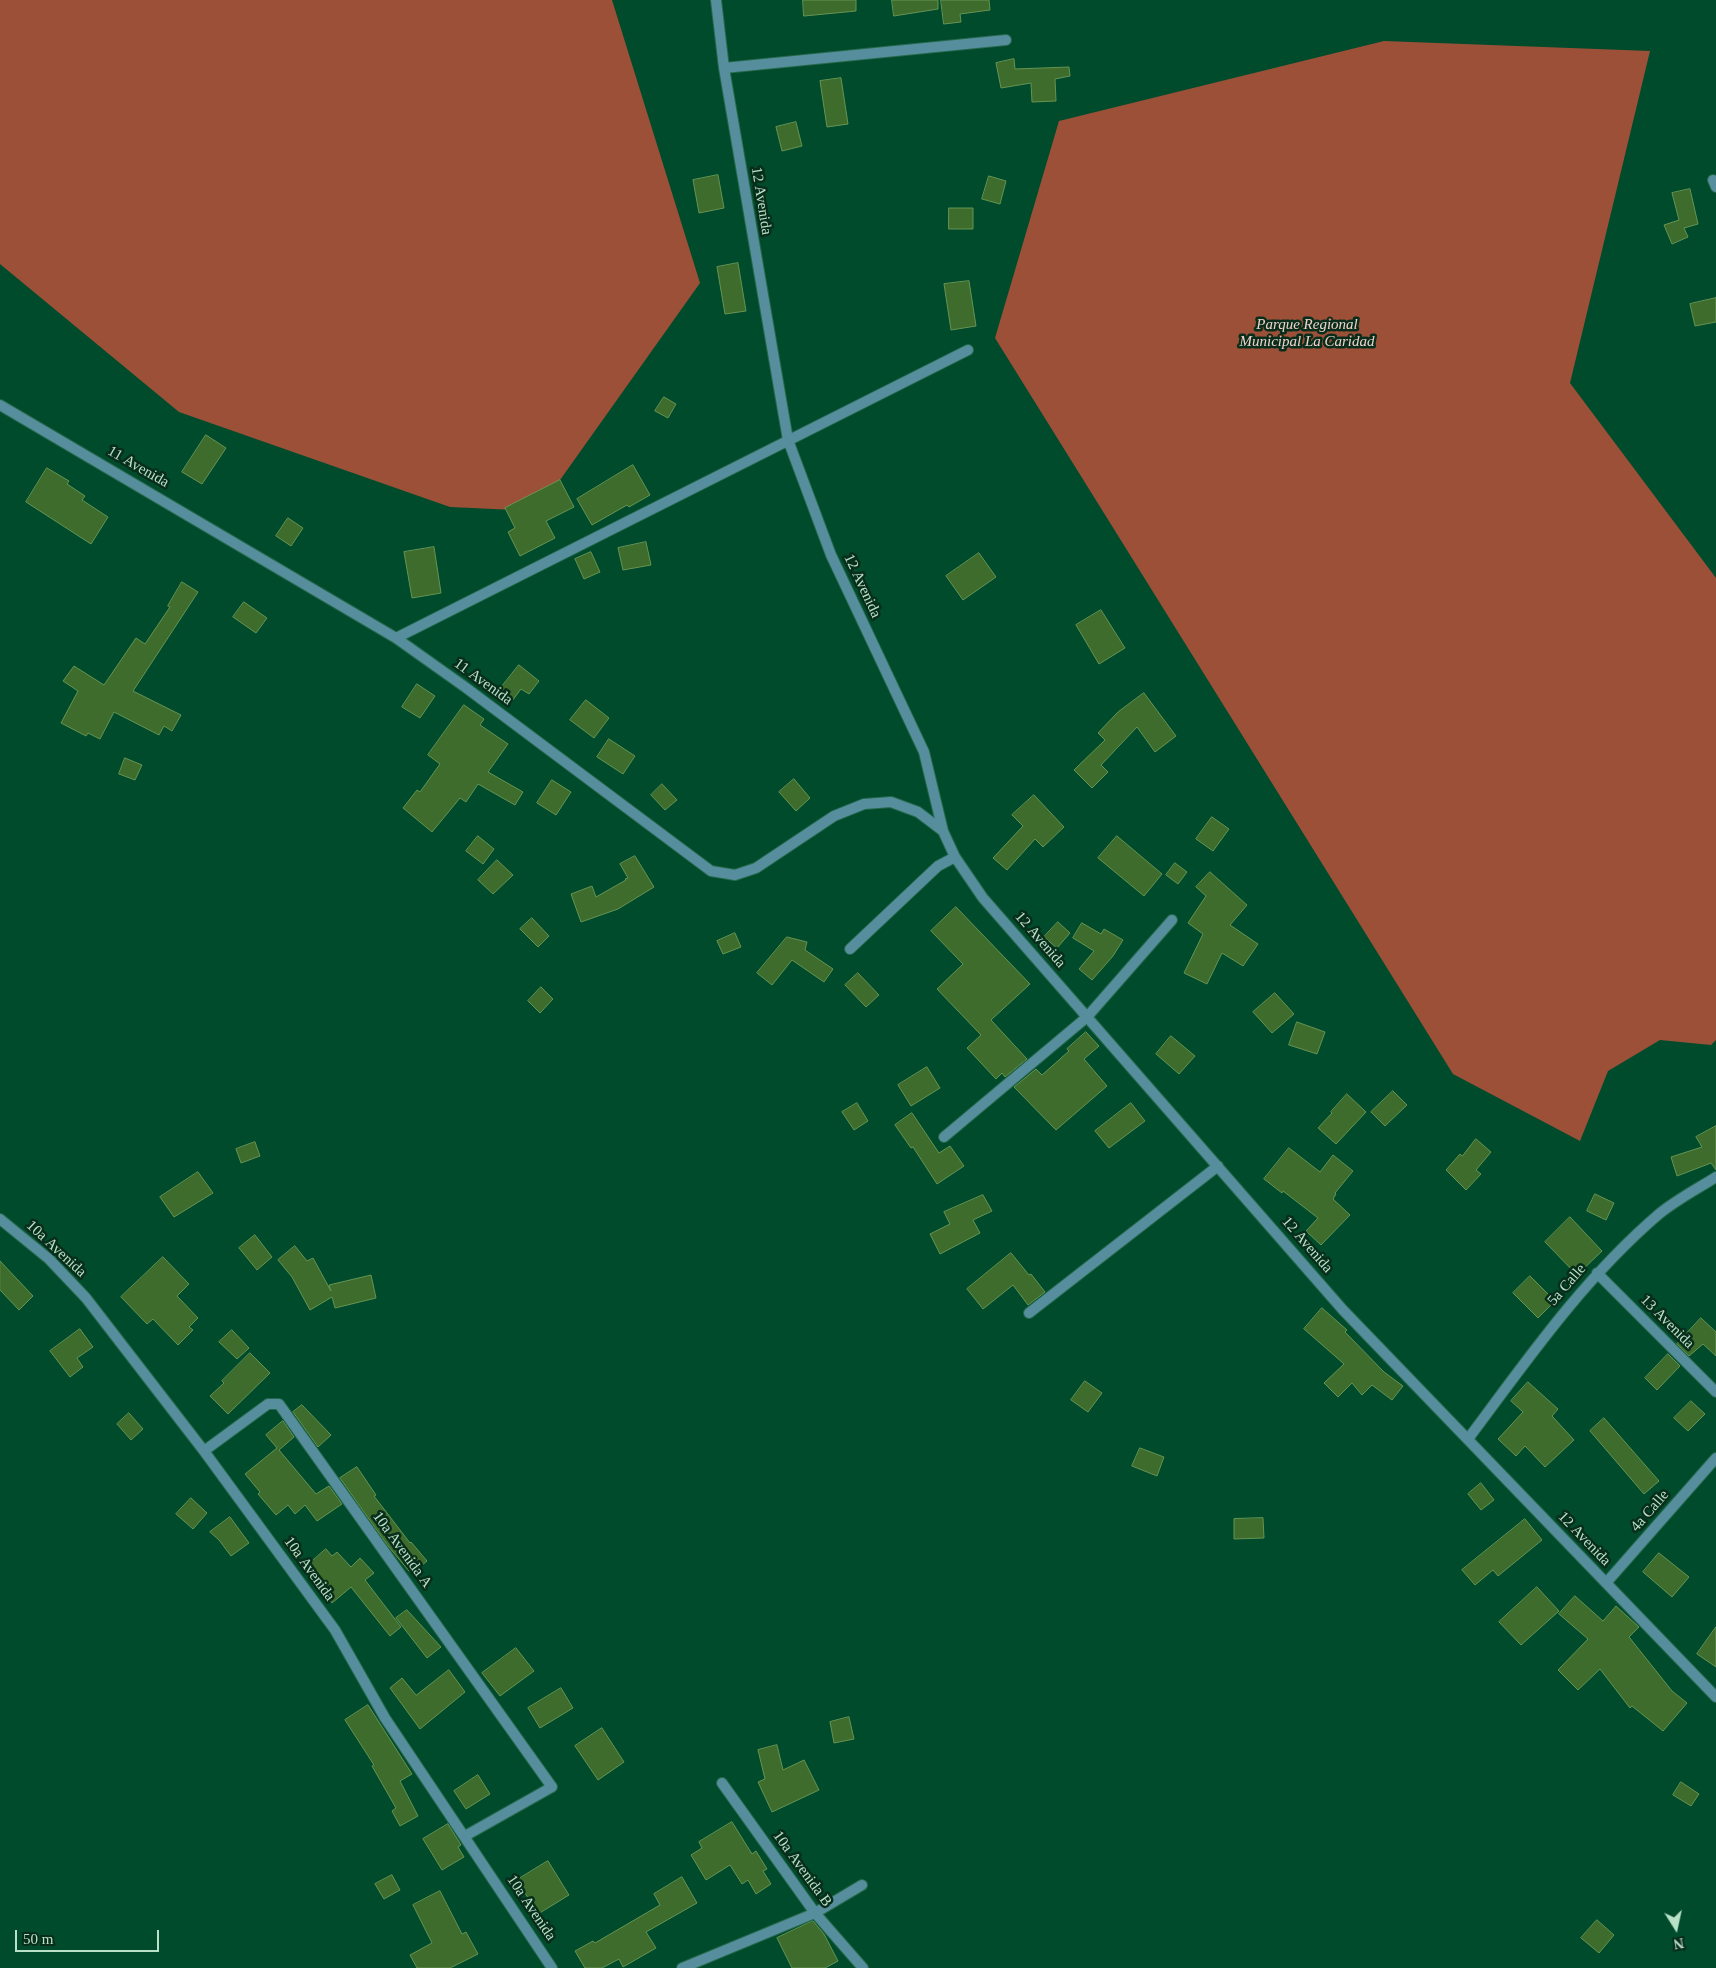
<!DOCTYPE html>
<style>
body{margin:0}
#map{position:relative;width:1716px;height:1968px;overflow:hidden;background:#004b2c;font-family:"Times New Roman",serif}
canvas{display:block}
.north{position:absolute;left:1651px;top:1903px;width:50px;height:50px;-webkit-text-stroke:4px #082d1b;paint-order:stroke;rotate:170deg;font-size:14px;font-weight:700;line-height:20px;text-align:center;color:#b9e1c8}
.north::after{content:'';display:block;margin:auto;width:18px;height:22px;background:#b9e1c8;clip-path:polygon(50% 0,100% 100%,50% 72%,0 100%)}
.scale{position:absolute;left:15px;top:1930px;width:144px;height:22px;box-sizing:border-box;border:2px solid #b9e1c8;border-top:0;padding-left:6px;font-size:15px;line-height:18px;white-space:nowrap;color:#b9e1c8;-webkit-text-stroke:4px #082d1b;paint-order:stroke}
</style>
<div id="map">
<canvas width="1716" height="1968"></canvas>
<div class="north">N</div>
<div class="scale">50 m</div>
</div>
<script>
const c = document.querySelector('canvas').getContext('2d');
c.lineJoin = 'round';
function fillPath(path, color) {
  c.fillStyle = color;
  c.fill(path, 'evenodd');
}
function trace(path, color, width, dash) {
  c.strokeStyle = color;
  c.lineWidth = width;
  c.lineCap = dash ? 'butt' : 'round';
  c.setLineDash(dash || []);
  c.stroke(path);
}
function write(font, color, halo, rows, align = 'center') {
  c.font = font + ' "Times New Roman",serif';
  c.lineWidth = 5;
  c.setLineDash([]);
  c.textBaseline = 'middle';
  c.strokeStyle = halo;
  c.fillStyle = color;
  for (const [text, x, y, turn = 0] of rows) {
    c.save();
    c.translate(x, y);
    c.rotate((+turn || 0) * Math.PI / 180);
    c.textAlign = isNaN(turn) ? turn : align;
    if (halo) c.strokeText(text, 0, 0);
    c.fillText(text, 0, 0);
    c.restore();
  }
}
const green = new Path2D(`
 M0,0H612L700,283L538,511L450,507L179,412L0,264Z
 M1384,41L1650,51L1570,383L1716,578V1040L1711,1045L1660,1040L1608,1071L1580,1141L1453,1074L995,338L1059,121Z`);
const building = new Path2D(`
 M803,0H856V11L804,16Z
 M892,0H938V9L894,16Z
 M941,0H989L990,10L960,14L961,22L944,24Z
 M1014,59L1015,69L1069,67L1070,76L1055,79L1056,101L1032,102L1031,83L1001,88L996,63Z
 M841,78L848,124L827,127L820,81Z
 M796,122L802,146L782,151L776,127Z
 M718,175L724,208L699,213L693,180Z
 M989,176L1006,181L1000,204L982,199Z
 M1690,189L1698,224L1684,228L1688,237L1672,244L1664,225L1679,220L1672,193Z
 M949,208H973V229H949Z
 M738,263L746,311L725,314L717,267Z
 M969,281L976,326L951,330L944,284Z
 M1716,298V322L1695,326L1690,304Z
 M664,397L676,404L668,418L655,411Z
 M206,435L226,448L202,484L182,472Z
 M633,465L650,495L629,507L627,505L592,525L577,499Z
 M47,468L69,481L67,484L85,496L82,500L108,517L91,544L26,502Z
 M560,480L574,507L546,521L555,538L520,556L508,532L515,528L505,508Z
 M288,518L303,528L291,546L276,536Z
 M646,542L651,565L623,570L618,548Z
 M434,547L441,593L412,598L404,552Z
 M591,552L600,572L584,579L575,559Z
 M979,553L996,577L963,600L946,576Z
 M182,582L198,592L133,691L181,715L172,731L164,726L159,735L114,712L100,739L88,733L86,736L61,723L78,691L63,681L74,666L104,685L136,638L145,644L170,607L168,606Z
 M244,602L267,618L256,633L233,617Z
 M1101,610L1125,648L1099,664L1076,625Z
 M519,665L539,681L529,694L521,689L509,705L496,694Z
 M417,684L435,696L420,718L402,707Z
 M1144,693L1176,736L1155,752L1137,727L1101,765L1108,772L1092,788L1074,770L1105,740L1098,733L1118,712Z
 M586,700L609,718L594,738L570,720Z
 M464,705L484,719L480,725L508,744L488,772L523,792L515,805L478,784L466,802L460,798L432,832L403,808L417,790L420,792L440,764L428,755Z
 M609,739L635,756L623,774L597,757Z
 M125,758L142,765L135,780L119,774Z
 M794,779L810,798L796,811L779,792Z
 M552,780L571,792L556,815L537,803Z
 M662,784L677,800L665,810L651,795Z
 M1034,795L1064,827L1043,847L1035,839L1007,870L993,858L1023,826L1012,815Z
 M1212,817L1229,829L1213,851L1196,839Z
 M478,836L494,849L483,864L466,851Z
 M1117,836L1162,874L1144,896L1098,858Z
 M635,856L654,887L618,909L581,922L571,894L592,886L596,897L626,880L625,879L628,878L620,864Z
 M497,860L513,875L493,894L478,880Z
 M1175,863L1187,872L1178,884L1166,875Z
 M1210,872L1247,905L1230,925L1258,944L1243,966L1222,953L1207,984L1184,973L1203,934L1188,923L1206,896L1196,887Z
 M956,907L1030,984L991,1020L1027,1059L1005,1077L1002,1073L996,1079L967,1048L981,1035L937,989L963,964L931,931Z
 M532,918L549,936L538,947L520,929Z
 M1058,922L1070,933L1057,948L1044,937Z
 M1082,923L1101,934L1104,929L1123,940L1113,956L1092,980L1079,969L1094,951L1073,938Z
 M735,933L741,947L723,954L717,941Z
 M787,937L807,942L805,950L833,969L824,982L792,960L772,985L757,973Z
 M858,973L879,995L866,1007L845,985Z
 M541,987L553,999L540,1013L528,1001Z
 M1275,993L1294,1014L1272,1033L1253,1012Z
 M1297,1022L1325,1032L1317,1054L1289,1045Z
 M1086,1032L1099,1046L1084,1059L1107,1086L1056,1130L1014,1087L1036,1069L1042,1075L1069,1051L1067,1049Z
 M1171,1036L1195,1056L1179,1074L1156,1054Z
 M927,1067L940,1088L911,1106L898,1085Z
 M1393,1091L1407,1105L1385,1126L1371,1112Z
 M1347,1094L1366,1112L1336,1144L1318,1128L1332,1113L1331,1112Z
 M857,1103L868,1121L854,1130L842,1112Z
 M1131,1103L1145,1121L1109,1148L1095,1131Z
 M912,1113L939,1153L950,1146L964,1166L937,1184L913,1147L911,1148L895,1125Z
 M1716,1126V1170L1711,1163L1677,1176L1671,1157L1702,1147L1696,1137Z
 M1476,1139L1491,1152L1476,1170L1481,1174L1466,1190L1446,1170L1460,1154L1462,1156Z
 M255,1142L260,1156L241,1163L236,1149Z
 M1289,1148L1320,1172L1333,1155L1353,1171L1335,1193L1336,1194L1333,1199L1350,1215L1321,1245L1306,1231L1318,1218L1283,1191L1282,1193L1264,1179Z
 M198,1172L213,1193L174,1217L160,1197Z
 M1595,1194L1614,1203L1606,1220L1587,1211Z
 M983,1195L992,1211L973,1220L980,1233L940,1254L930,1234L950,1224L944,1212Z
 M1570,1217L1602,1251L1577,1275L1545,1242Z
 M255,1235L272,1257L257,1270L239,1248Z
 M295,1246L307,1261L313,1258L331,1291L329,1285L371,1275L376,1298L335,1308L332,1297L310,1310L292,1277L278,1260Z
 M1011,1253L1029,1275L1031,1274L1045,1292L1028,1305L1013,1285L983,1309L967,1289Z
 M163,1257L189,1284L177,1296L198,1318L189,1327L193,1330L178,1345L153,1319L147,1324L121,1297Z
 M0,1261L33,1296L19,1310L0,1290Z
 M1530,1276L1555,1301L1538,1318L1513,1293Z
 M1322,1308L1347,1330L1345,1332L1384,1372L1403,1386L1392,1400L1372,1385L1362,1395L1352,1383L1338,1397L1324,1383L1344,1364L1304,1329Z
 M1701,1318L1716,1332V1356L1703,1344L1689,1356L1677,1344Z
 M80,1329L93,1347L77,1358L83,1367L70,1377L50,1351Z
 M232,1330L249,1348L237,1359L219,1342Z
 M250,1353L270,1373L228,1414L210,1396L224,1383L222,1381Z
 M1668,1354L1680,1366L1657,1390L1645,1378Z
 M1085,1381L1102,1393L1088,1412L1071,1400Z
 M1528,1382L1558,1409L1552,1416L1574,1440L1545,1467L1525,1446L1516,1456L1498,1439L1523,1412L1511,1401Z
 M1691,1401L1705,1414L1688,1431L1674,1418Z
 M302,1405L331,1435L318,1447L293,1412Z
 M129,1413L143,1429L131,1440L117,1424Z
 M1604,1418L1659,1481L1644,1494L1590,1431Z
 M283,1421L294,1437L279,1450L316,1494L329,1486L342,1504L317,1521L305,1505L295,1514L288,1505L276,1515L258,1494L260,1492L245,1474L277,1448L266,1435Z
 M1140,1448L1164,1457L1157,1476L1132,1466Z
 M357,1467L376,1495L374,1496L410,1543L411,1542L427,1561L415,1571H409L388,1546L340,1478Z
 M1481,1483L1494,1500L1481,1510L1468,1494Z
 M191,1498L207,1513L193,1529L176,1514Z
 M230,1517L249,1543L231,1556L219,1540L210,1532Z
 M1263,1518L1264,1538L1234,1539V1519Z
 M1525,1519L1542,1540L1498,1576L1493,1570L1475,1585L1462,1570Z
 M326,1549L332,1556L337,1552L351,1567L360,1558L374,1573L365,1580L401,1627L390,1636L351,1587L332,1603L309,1577L315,1572L308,1565Z
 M1659,1553L1689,1577L1672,1597L1643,1572Z
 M1537,1587L1559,1611L1521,1645L1499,1622Z
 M1575,1596L1603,1621L1616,1606L1639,1627L1629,1637L1672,1691L1687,1703L1663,1731L1632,1706L1630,1708L1600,1669L1578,1690L1558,1670L1588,1639L1559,1614Z
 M407,1610L441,1647L427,1658L396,1618Z
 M1716,1627V1667L1697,1654Z
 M516,1648L534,1671L500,1696L482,1673Z
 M449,1670L465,1692L420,1729L390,1688L402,1678L416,1695Z
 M561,1688L573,1708L540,1728L528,1708Z
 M368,1705L412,1774L400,1781L418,1816L400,1826L392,1811L396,1808L372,1766L374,1765L345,1720Z
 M849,1717L854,1739L834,1743L830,1722Z
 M602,1728L624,1762L598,1780L575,1746Z
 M777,1745L783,1770L804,1760L819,1790L772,1812L758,1782L765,1779L758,1750Z
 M478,1775L490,1794L466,1809L454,1791Z
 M1681,1782L1699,1794L1691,1806L1673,1795Z
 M732,1822L752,1854L756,1851L767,1869L763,1871L771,1884L756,1894L748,1880L742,1884L730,1865L706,1880L691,1855L702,1848L699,1842Z
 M448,1824L461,1845L458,1847L464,1857L442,1870L423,1839Z
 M548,1861L569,1895L538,1914L517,1880Z
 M392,1875L400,1890L384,1899L375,1884Z
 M682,1877L697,1903L646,1932L656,1948L623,1967L619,1959L602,1968H585L575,1951L593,1941L595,1943L660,1905L654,1894Z
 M440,1891L462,1934L466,1932L478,1954L450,1968H417L410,1955L432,1943L413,1905Z
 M1597,1920L1614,1935L1599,1953L1581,1938Z
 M813,1921L824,1934L838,1961L825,1968H792L777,1938Z`);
const minor = new Path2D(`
 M716,0L724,68L788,440L831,555L924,752L943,831L955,857L983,898L1343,1310L1716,1697
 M724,68L1006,40
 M1713,180L1716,187
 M0,405L396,638L465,687L711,871L735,875L756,868L834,816L864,804L891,802L918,812L943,831
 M396,638L968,350
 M850,949L938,866L955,857
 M944,1137L1087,1017L1172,920
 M0,1219L49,1259L86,1298L204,1451L335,1630L385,1718L552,1968
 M1597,1273L1716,1392
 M1029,1313L1218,1166
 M1468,1439C1527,1360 1583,1279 1659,1214C1676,1200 1697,1189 1716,1177
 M204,1451L268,1404H279L552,1787L465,1836
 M1606,1583L1716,1458
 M722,1783L815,1913L863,1968
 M682,1968L815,1913L862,1885`);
const streetNames = [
 ["12 Avenida",761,201,81],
 ["11 Avenida",138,467,30],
 ["12 Avenida",862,586,65],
 ["11 Avenida",483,682,36],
 ["12 Avenida",1040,940,49],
 ["12 Avenida",1307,1245,49],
 ["10a Avenida",56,1249,43],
 ["5a Calle",1567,1285,-49],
 ["13 Avenida",1667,1322,45],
 ["4a Calle",1650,1511,-49],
 ["12 Avenida",1584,1539,46],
 ["10a Avenida A",402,1550,54],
 ["10a Avenida",309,1569,54],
 ["10a Avenida B",802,1869,54],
 ["10a Avenida",531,1908,56]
];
const parkNames = [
 ["Parque Regional",1307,325],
 ["Municipal La Caridad",1307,342]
];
fillPath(green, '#9c5038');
fillPath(building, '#3e6c2c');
trace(building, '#659453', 1);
trace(minor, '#25694b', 12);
trace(minor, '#568e9e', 10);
write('15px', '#b9e1c8', '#082d1b', streetNames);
write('italic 15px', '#efd3ca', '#082d1b', parkNames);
</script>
